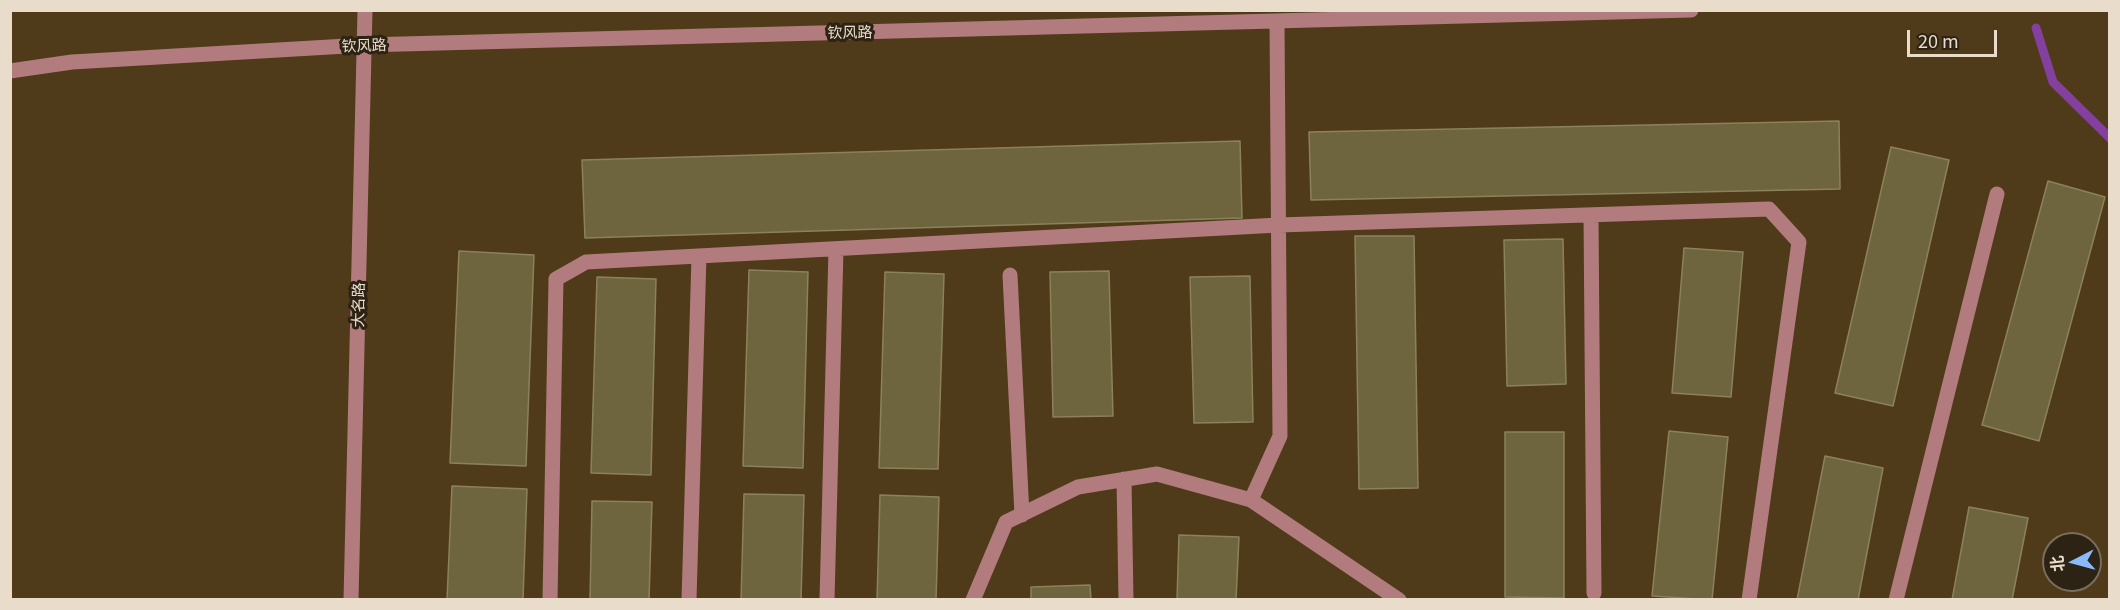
<!DOCTYPE html>
<meta charset="utf-8">
<style>
body{margin:0}
#map{position:relative;width:2120px;height:610px;overflow:hidden;background:#4f3a19;font-family:Georgia,"Noto Sans SC",serif}
canvas{display:block}
.frame{position:absolute;inset:0;border:12px solid #eadcca;pointer-events:none}
.north{position:absolute;left:2042px;top:532px;width:60px;height:60px;box-sizing:border-box;background:#2d2315;border:2px solid #796d5d;border-radius:50%;rotate:264deg;font-size:16px;font-weight:700;line-height:24px;text-align:center;color:#eadcca}
.north::after{content:'';display:block;margin:auto;width:21px;height:27px;background:#89bafc;clip-path:polygon(50% 0,100% 100%,50% 72%,0 100%)}
.scale{position:absolute;left:1907px;top:30px;width:90px;height:27px;box-sizing:border-box;border:3px solid #eadcca;border-top:0;padding-left:8px;font-size:18px;line-height:21px;white-space:nowrap;color:#eadcca;-webkit-text-stroke:4px #2d2315;paint-order:stroke}
</style>
<div id="map">
<canvas width="2120" height="610"></canvas>
<div class="frame"></div>
<div class="north">北</div>
<div class="scale">20 m</div>
</div>
<script>
const c = document.querySelector('canvas').getContext('2d');
c.lineJoin = 'round';
function trace(path, color, width, dash) {
  c.strokeStyle = color;
  c.lineWidth = width;
  c.lineCap = dash ? 'butt' : 'round';
  c.setLineDash(dash || []);
  c.stroke(path);
}
function fillPath(path, color) {
  c.fillStyle = color;
  c.fill(path, 'evenodd');
}
function write(font, color, halo, rows, align = 'center') {
  c.font = font + ' Georgia,"Noto Sans SC",serif';
  c.lineWidth = 6;
  c.setLineDash([]);
  c.textBaseline = 'middle';
  c.strokeStyle = halo;
  c.fillStyle = color;
  for (const [text, x, y, turn = 0] of rows) {
    c.save();
    c.translate(x, y);
    c.rotate((+turn || 0) * Math.PI / 180);
    c.textAlign = isNaN(turn) ? turn : align;
    if (halo) c.strokeText(text, 0, 0);
    c.fillText(text, 0, 0);
    c.restore();
  }
}
const stream = new Path2D(`
 M2036,28L2053,82L2110,138`);
const building = new Path2D(`
 M1839,121L1840,189L1311,200L1309,132Z
 M1240,141L1242,218L585,238L582,160Z
 M1891,147L1949,160L1893,406L1835,393Z
 M2048,181L2105,197L2039,441L1982,425Z
 M1355,236H1414L1418,488L1359,489Z
 M1563,239L1566,384L1507,386L1504,240Z
 M1684,248L1743,252L1731,397L1672,393Z
 M459,251L534,255L526,466L450,463Z
 M749,270L808,272L803,468L743,466Z
 M1109,271L1113,416L1053,417L1050,272Z
 M885,272L944,274L938,469L879,468Z
 M1250,276L1253,422L1194,423L1190,277Z
 M597,277L656,279L651,475L591,473Z
 M1669,431L1728,437L1712,600L1652,596Z
 M1505,432H1564V598L1505,597Z
 M1825,456L1883,468L1858,600H1797Z
 M452,486L527,489L523,600H447Z
 M744,494L804,495L801,600H741Z
 M880,495L939,497L936,600H877Z
 M592,501L652,502L649,600H590Z
 M1969,507L2028,518L2012,600H1952Z
 M1179,535L1239,537L1236,600H1177Z
 M1090,585L1091,600H1031V587Z`);
const minor = new Path2D(`
 M10,71L72,62L364,45L1691,10
 M1591,215L1594,593
 M1010,275L1022,515
 M1124,479L1126,600
 M1251,500L1280,436L1277,21
 M351,600L365,10
 M550,600L556,279L586,262L1279,225L1769,209L1799,242L1749,600
 M689,600L699,256
 M827,600L836,249
 M973,600L1006,522L1078,487L1157,474L1251,500L1399,600
 M1896,600L1997,194`);
const streetNames = [
 ["钦风路",850,32,-1],
 ["钦风路",364,45,-2],
 ["大名路",358,305,-89]
];
trace(stream, '#84409e', 9);
fillPath(building, '#6e653f');
trace(building, '#8b825b', 1.5);
trace(minor, '#b27b7d', 15);
write('15px', '#eadcca', '#2d2315', streetNames);
</script>
